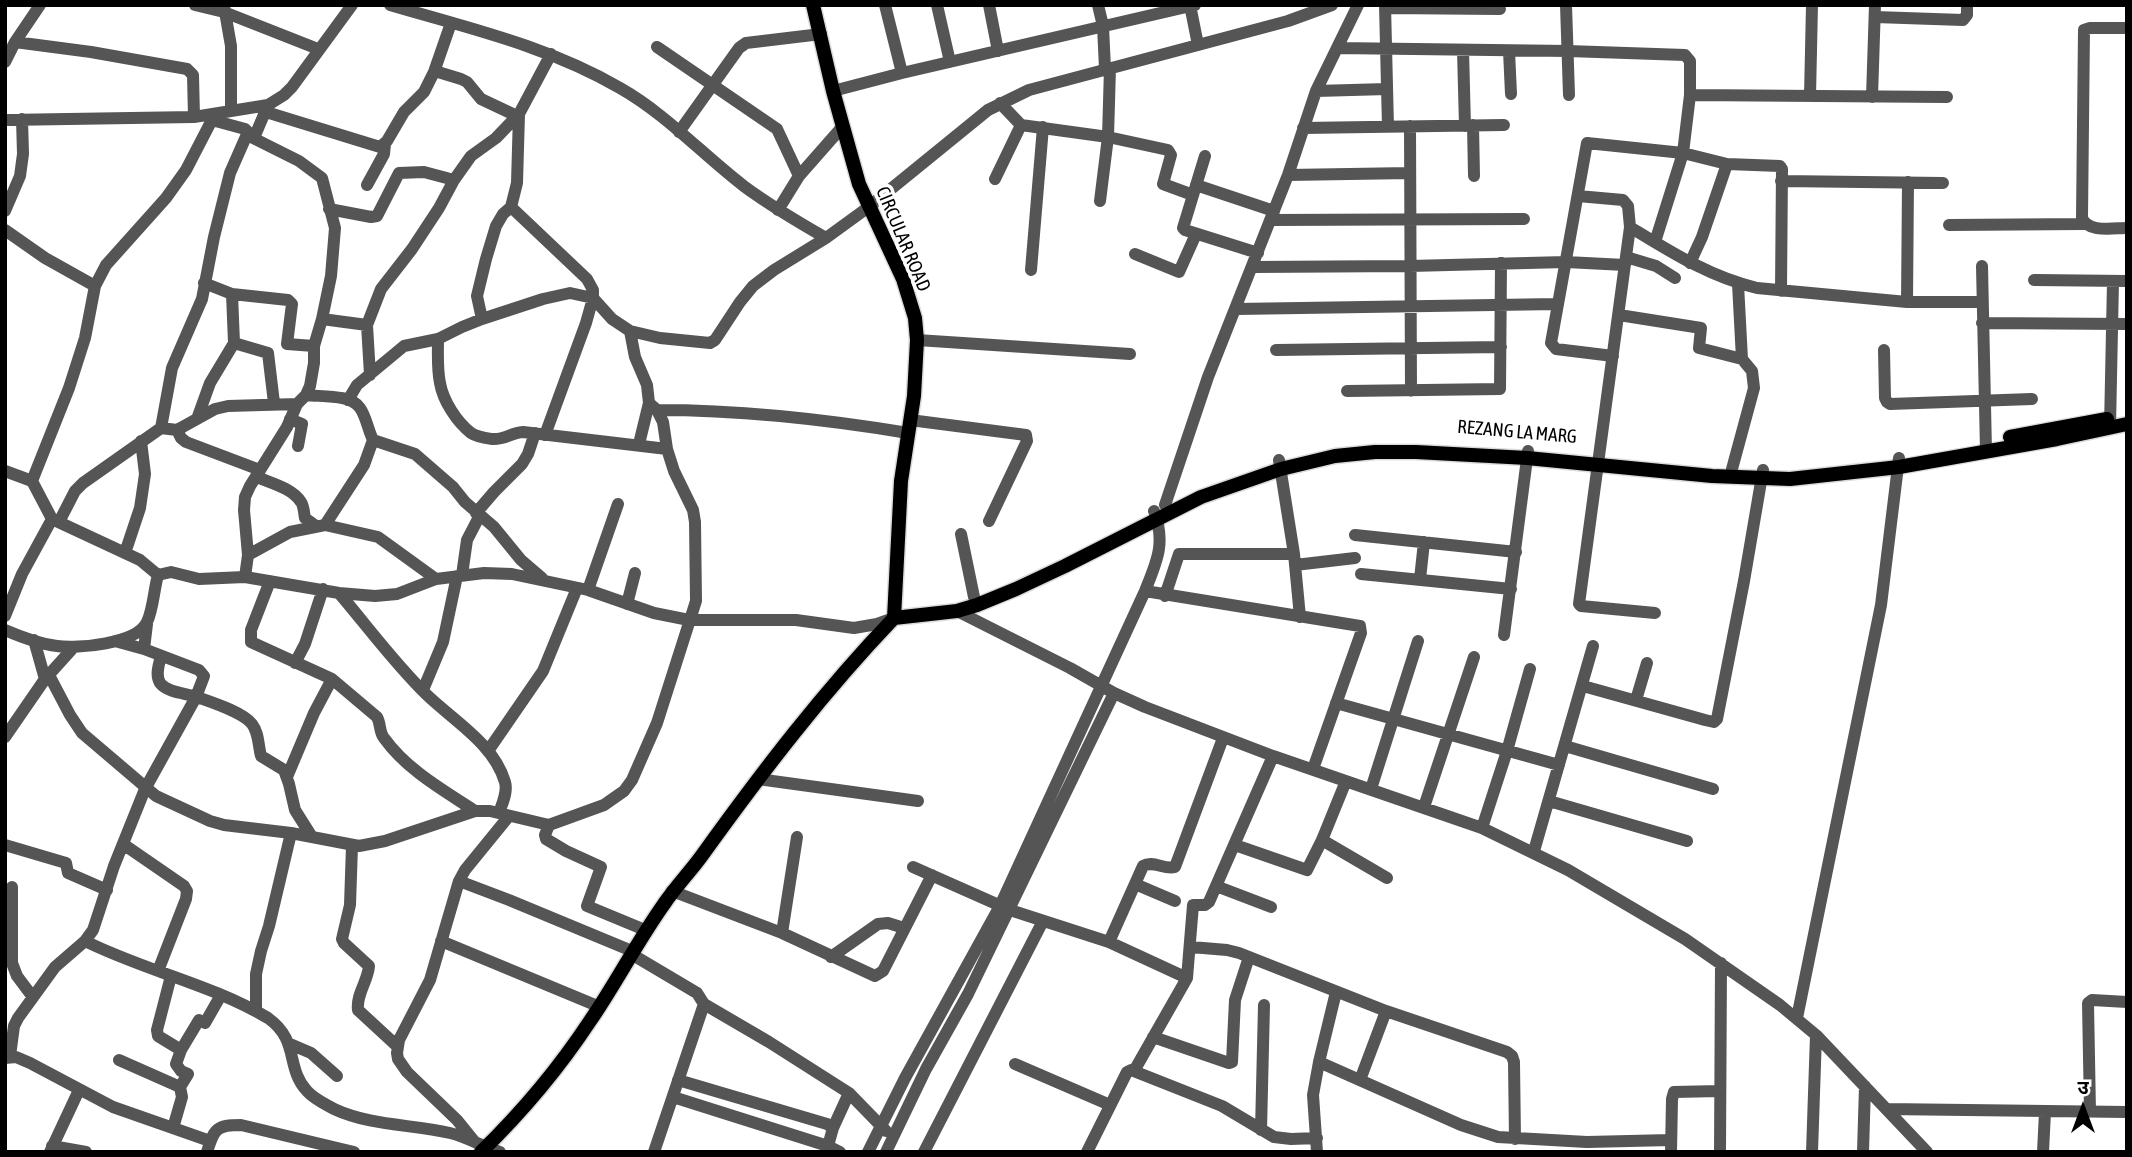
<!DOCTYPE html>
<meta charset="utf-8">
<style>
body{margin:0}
#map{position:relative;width:2132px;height:1157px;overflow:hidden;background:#fff;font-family:"Asap Condensed","Noto Sans Devanagari",sans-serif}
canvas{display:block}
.frame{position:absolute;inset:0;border:7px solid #000;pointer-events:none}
.north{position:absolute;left:2048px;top:1073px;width:70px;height:70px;-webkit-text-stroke:5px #fff;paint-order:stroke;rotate:0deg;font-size:19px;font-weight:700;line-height:28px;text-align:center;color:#000}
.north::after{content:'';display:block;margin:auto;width:24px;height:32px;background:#000;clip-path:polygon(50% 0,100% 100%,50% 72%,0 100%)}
</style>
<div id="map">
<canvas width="2132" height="1157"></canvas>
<div class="frame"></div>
<div class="north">उ</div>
</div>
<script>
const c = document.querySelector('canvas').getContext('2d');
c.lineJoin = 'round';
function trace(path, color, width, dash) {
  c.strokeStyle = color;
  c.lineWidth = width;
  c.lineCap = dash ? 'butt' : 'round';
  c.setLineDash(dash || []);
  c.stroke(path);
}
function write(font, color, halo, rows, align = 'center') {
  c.font = font + ' "Asap Condensed",sans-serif';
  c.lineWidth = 7;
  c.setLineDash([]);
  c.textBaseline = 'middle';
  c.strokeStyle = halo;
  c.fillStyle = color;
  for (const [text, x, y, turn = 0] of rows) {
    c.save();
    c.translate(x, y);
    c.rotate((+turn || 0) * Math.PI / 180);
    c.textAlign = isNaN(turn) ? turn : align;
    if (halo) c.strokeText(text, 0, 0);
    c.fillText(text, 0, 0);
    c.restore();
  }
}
const minor = new Path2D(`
 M195,5L224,12L318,49
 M390,5C468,28 548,46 620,88C666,114 703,155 745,187C771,206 798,222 826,238
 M885,5L902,73
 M937,5L950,62
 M989,5L998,51
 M1098,5L1103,26L1105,69
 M1190,5L1198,45
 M1385,5L1388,127
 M1566,5L1569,95
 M224,6L231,46V110
 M1386,8L1500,9
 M1875,17L1963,20L1967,15V5
 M2127,28H2090L2084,30L2082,218C2088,233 2113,228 2127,228
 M15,42L91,52L187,69L193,75L194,117
 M657,47L777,129L799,176
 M1337,48L1568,51L1685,55L1690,61V95L1683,153L1655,242
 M1463,50L1465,126
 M1509,51L1511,94
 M5,62L15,42L40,5
 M434,72L451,23
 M833,91L902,73L1195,5
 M1316,91L1387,89
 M1690,95L1947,97
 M1810,96L1812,5
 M1872,97L1875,5
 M1000,103L1021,125L1108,137L1168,150L1171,155L1163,184L1193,195
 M266,112L380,147L387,141L404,112L424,92L434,72H438L461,79L467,82L481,99L517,116
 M5,120L194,117L268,105L284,95L292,87L352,5
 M1473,125L1474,176
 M1410,126L1411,391
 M1303,128L1504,125
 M679,132L739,48L746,43L821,34
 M254,138L268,105
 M1205,156L1183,228L1185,230L1258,253
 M1288,175L1410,173
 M995,179L1021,125
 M1781,181L1943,183
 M367,185L384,154L385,144
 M1196,185L1274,211
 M1578,196L1623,200L1628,206L1630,227L1579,604L1581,606L1655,613
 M1100,201L1108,137L1110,68
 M511,207L587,279L593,290V298L586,323L545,435
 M329,209L371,217L377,216L399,173L424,172L454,180
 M778,210L799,176L843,126
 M5,211L20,176L23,154L22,119
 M1270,220L1524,219
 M1949,225L2084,224
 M1630,227C1671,252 1710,277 1757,288L1907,302H1982
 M5,230L45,258L95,286
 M1135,254L1179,272L1196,234
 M1626,257L1656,266L1675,278
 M1690,263L1702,237L1727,164
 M1982,266L1986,451
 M1253,267L1410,266L1566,262L1625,265
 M1031,270L1043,127
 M2034,280L2127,281
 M232,294L288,300L292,304L287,344L314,346
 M1907,302L1908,182
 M1236,309L1558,304
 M1619,315L1701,328L1699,348L1742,359
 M322,319L367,325
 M482,319L477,296L486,259L496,226L503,214L511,207L517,183L519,114L551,54
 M1982,323L2127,324
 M438,339C438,354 437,369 440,383C443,401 457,422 471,433C477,437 485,438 492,439C505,440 510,433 523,432L667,449
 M917,340L1130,354
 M234,343L268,353L274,403
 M1276,350L1501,347
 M1884,350L1885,398L1887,402L1890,404L2032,399
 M1613,356L1556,349L1551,343L1587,143L1683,153L1727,164L1780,166L1782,169L1781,291
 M370,375L367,325L381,289L412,249L439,208L454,180L471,156L496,138L519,114
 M1347,391L1500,389L1501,263
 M306,395C321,397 351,394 360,408C366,416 368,430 373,440L415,454L453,487L465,502L494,527L521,560L542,578
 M348,400L357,385L404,346L438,339L462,327L482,319L543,299L570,293L593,298L612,319L630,331L660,338L710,343L715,340L740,302L753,286L774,270L826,238L870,206L988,110L1029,90L1288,21L1332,5
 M657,410C742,410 824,419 908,433
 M197,419L210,383L234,343L232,294L204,283
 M290,419L302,424L298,446
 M910,420L1026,435L1027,441L989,521
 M2110,427L2113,281
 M161,428L172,368L202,299L214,237L230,173L248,132L245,129L212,120
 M177,430L181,438L186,442L260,470
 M639,444L649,403
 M1279,460L1294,554L1300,617
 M1732,469L1754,388L1752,371L1742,359L1738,284
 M5,471L32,481L52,519L140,560L158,575
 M257,477C271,483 292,488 301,502C304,506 304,514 305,518L316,526
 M32,481L69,388L85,338L95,286L106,265L166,198L186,170L215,114
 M1165,505L1208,377L1288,175L1316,91L1358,5
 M476,513L494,492L522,464L528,454L535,433
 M59,522L75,491L83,483L161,428L177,430L215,409L228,406L297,404
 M325,525L364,465L373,440
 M961,534L974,597
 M1355,535L1516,552
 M125,553L140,508L145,474L141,441
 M248,555L290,532L325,525L378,537L436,579
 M1295,565L1355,558
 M1361,574L1511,589
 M462,575L467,540L480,515
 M245,577L248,555L244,510L245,497L250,486L287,427L297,404L306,395L310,386L314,363V346L322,319L331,276L335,228L322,178L299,161L247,135
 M1420,579L1424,542
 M270,581L251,630V642L332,679L377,717C381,724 379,732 384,738C407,770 443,790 475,811
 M588,590L618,504
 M1145,591L1360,626L1361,633L1313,769
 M339,593C368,627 395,664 427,695C454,721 494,744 505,782C508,792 502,804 499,813
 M1165,596L1179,554H1294
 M627,604L635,573
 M957,611L1070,668L1114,693L1145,707L1273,756L1482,828L1568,870L1685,939L1780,1005L1816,1035L1927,1152
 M5,616L22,574L52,519
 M5,630C21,637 40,644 57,646C77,649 137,644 147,622C153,610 154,589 158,575L171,572L199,579L245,577L339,593L375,596L397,594L436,579L484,573L512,574L588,590L654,613L689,620H796L854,628L877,624L894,618
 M1504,635L1528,451
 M34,640L45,679
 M115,641L144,649L147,624
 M161,656C159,664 155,675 160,683C168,693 186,693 197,697C211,702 243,712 252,724C259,733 258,745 261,756L284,770L289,784L295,810L312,837
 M295,663L305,644L323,589
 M49,675L70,715L82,733L156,796L210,821L224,825L291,833L359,846L385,841L475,811H490L549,825L604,805L624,791L632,780L657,723L696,601L695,522L693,510L674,471L667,449L663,422L657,410L649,403L647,385L635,357L630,331
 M1583,686L1705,720L1714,722L1717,719L1744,581L1763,470
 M423,690L443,642L457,576
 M1636,700L1647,663
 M1336,703L1559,765
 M5,737L45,679L73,648
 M1565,746L1713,789
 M488,751L543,671L577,588
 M287,777L314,713L332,679
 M758,779L918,801
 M1371,789L1418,641
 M1549,801L1687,841
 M1424,807L1474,657
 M549,825L545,835L546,839L566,851L601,867L587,906L645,930
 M1482,828L1507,751L1530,669
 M1322,840L1387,878
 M123,844L184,886L187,891L186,899L158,971
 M5,845L66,863L68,873L107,890
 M1235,845L1307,870L1322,840L1346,781
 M352,846L350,905L342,939L344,943L369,966C368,981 356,994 358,1010L397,1046
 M1534,851L1593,646
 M913,867L1010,910L1109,942L1187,978
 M459,881L509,900L632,951
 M1135,884L1175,901
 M1216,886L1271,907
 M12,887V963L17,976L32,996
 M672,891L782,933L875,976L883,971L932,875
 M782,933L797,837
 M85,941C145,971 211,984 268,1018C300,1041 285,1067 307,1091C314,1099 325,1104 334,1109C371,1126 410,1124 450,1133C467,1137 483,1147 500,1152
 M441,941L600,1007
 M1109,942L1143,866C1153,860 1164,870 1175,867L1223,738
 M1191,947L1227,950L1239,953L1386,1011L1507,1052L1512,1056L1514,1062L1515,1139
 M831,957L878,924L888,923L904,928
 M638,958L697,993L704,1004L654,1152
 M171,976L157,1030L158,1036L181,1050L176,1064L181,1071L188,1074L180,1087
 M704,1004L769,1042L849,1093L886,1131
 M256,1011V974L261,951L269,926L291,833
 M1797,1018L1881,605L1899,458
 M1153,1037L1229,1063L1232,1062L1235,1000L1249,957
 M290,1044L311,1053L337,1076
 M181,1050L199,1020L205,1023L221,995
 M10,1056L14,1026L18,1018L55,967L85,941L93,930L114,866L145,789L196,697L204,676L199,670L144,649
 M5,1058L16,1057L30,1063L113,1107L210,1141
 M119,1060L180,1087L182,1097L173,1128
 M1319,1062L1461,1125L1498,1137L1587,1142L1671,1140
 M1015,1064L1110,1105
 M1134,1071L1187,978L1193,905H1205L1209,902L1273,756
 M678,1080L827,1124L833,1128L828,1146
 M1360,1080L1386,1011
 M673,1097L828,1146L840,1152
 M1886,1109L2127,1112
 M2090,1112L2088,1003L2092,1000L2127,1002
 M833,1128L849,1093
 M1261,1130L1264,1005
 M474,1141L457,1120L407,1072L398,1059L397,1053L399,1040L430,980L459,881L465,870L509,816
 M52,1146L86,1152
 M50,1152L79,1090
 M207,1152C214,1129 216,1125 241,1125L354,1152
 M868,1152L905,1078L1000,906L1145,591C1157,561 1166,543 1154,511
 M886,1152L926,1069L968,994L1114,693
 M924,1152L1043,921
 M1087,1152L1127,1072L1131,1070L1222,1106L1274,1137L1291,1139L1317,1138
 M1317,1152L1313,1095L1319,1062L1336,992
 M1671,1152L1672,1099L1674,1092L1720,1091
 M1720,1152L1721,963
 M1812,1152L1816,1035
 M1863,1152L1865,1086
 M2043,1152L2045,1112`);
const major = new Path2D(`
 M813,5L833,91L859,184L903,279L915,318L917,340L914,396L901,481L894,618
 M2010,437L2107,419
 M894,618L957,611L977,605L1016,589L1065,566L1201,497L1281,469L1335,456L1375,452H1416L1527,458L1712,476L1790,479L1899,467L2057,439L2127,424
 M481,1152C521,1113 559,1068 590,1021C616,983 637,942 664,904C676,886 691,871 703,854C762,772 824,691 894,618`);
const streetNames = [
 ["CIRCULAR ROAD",903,239,67],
 ["REZANG LA MARG",1517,432,5]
];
trace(major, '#dbdbdb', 17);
trace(minor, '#555', 12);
trace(major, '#000', 14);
write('19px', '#000', '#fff', streetNames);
</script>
